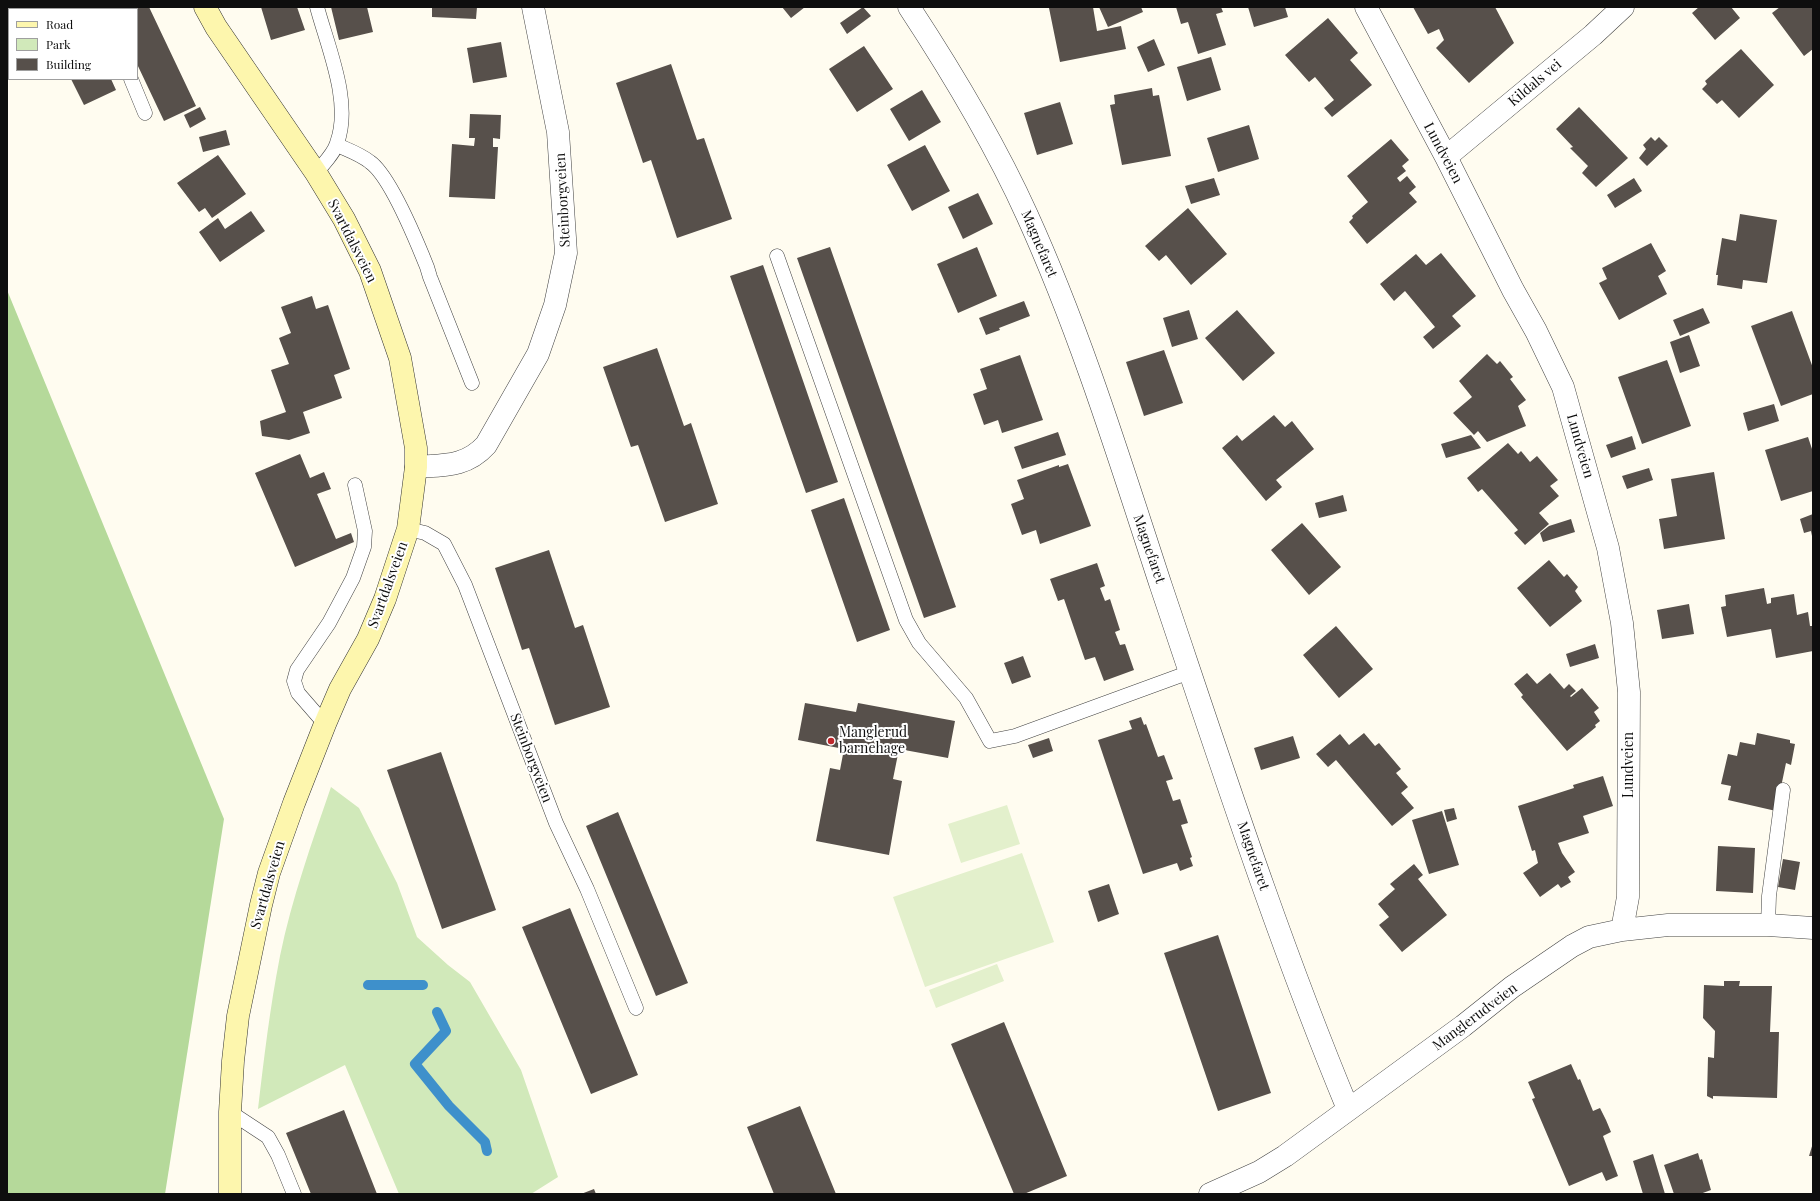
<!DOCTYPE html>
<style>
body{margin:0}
#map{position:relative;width:1820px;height:1201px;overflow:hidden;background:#fffcf0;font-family:"Playfair Display",serif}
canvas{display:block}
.frame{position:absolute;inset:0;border:8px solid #0e0e0e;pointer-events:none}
.legend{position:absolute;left:8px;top:8px;width:130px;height:72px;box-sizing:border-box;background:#fff;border:1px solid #9f9f9f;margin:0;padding:5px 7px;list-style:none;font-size:12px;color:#0e0e0e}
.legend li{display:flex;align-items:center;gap:8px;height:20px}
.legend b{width:20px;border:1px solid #9f9f9f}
</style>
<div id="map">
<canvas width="1820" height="1201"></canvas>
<div class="frame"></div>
<ul class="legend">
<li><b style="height:5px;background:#fdf6ad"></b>Road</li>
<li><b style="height:11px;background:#d1e9ba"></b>Park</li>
<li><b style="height:11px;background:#57504b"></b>Building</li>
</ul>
</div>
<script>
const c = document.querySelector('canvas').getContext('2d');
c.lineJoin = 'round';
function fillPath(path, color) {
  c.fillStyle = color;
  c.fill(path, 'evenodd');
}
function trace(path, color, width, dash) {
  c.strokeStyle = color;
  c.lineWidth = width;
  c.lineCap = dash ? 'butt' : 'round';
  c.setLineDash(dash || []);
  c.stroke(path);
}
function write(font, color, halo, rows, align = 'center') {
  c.font = font + ' "Playfair Display",serif';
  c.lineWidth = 4;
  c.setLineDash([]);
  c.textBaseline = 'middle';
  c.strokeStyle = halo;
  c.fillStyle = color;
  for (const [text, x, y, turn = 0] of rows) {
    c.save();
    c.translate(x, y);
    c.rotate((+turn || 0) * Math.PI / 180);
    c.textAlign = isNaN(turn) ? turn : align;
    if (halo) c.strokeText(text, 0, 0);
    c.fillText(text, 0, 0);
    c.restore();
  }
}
const green = new Path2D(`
 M331,787L359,808L397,883L417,937L448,965L470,982L521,1070L558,1177L531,1194H399L345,1065L258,1109C264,1058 270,1007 280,956C292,898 312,842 331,787Z`);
const forest = new Path2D(`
 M7,290L224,819L165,1194H7Z`);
const pitch = new Path2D(`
 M1007,805L1020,844L961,863L948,824Z
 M1022,853L1054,942L925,987L893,897Z
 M997,964L1004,981L936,1008L929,990Z`);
const stream = new Path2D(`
 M368,985H423
 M437,1012L446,1031L415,1064L449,1106L485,1142L487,1151`);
const building = new Path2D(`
 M71,7H86V9H71Z
 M115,7H149L196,106L164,121L137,64V9H111Z
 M261,7H297L305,30L271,40Z
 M331,7H367L373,32L339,40Z
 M432,7H477L476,19L432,17Z
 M782,7H805L791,18Z
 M863,7L871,16L847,34L840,23Z
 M1055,7H1093L1097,31L1121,26L1126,49L1060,62L1049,8Z
 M1099,7H1141L1143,12L1108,27Z
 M1176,7H1221L1223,12L1216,14L1226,45L1198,54L1188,22L1181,24Z
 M1248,7H1285L1288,17L1254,27Z
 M1413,7H1495L1514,43L1469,83L1436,48L1444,40L1439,29L1428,34Z
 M1699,7H1731L1740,18L1715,40L1692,13Z
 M1780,7H1813V49L1804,56L1772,13Z
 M1328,18L1358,53L1350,60L1372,85L1332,117L1324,108L1334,100L1315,77L1309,82L1285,55Z
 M1154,39L1165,65L1148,72L1137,47Z
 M501,42L507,77L473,83L467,48Z
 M864,46L893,89L857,112L829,69Z
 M1741,49L1774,85L1739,118L1722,100L1717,104L1702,89L1707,84L1705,81Z
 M1211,57L1221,90L1187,101L1177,67Z
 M671,64L697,140L704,138L732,219L677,238L651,160L643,163L616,83Z
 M71,79H111L116,90L84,105Z
 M1152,88L1153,96L1159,95L1171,156L1122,165L1110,105L1115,104L1114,95Z
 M922,90L941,122L909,141L890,109Z
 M1060,102L1073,144L1037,155L1024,113Z
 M200,107L206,119L190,128L184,115Z
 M1579,107L1628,158L1596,187L1582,173L1588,166L1570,148L1573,147L1556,129Z
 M470,114L501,115L500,139L493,138V147H498L495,199L449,197L452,144L474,146L475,138H469Z
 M1249,125L1259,159L1218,172L1207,138Z
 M226,130L230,145L203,152L199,137Z
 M1651,137L1655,141L1659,137L1668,146L1647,166L1639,158L1646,149L1643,145Z
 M1391,139L1409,160L1402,166L1406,171L1397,178L1400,182L1407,176L1416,187L1409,193L1417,202L1367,244L1349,222L1353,218L1352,216L1368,202L1347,176Z
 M925,145L950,191L912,211L887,165Z
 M218,155L246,194L212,218L205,208L199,212L177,183Z
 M1214,178L1220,195L1191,204L1185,186Z
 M1634,178L1642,191L1615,208L1607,195Z
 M978,193L993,224L963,239L948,207Z
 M1188,208L1227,254L1191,285L1166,255L1159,261L1145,246Z
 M251,211L265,231L220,262L199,232L218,218L225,229Z
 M1740,214L1777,220L1767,283L1743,280L1742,289L1717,285L1718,275H1716L1722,238L1736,241Z
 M1651,243L1666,271L1658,276L1667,294L1619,320L1599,283L1607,279L1602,268Z
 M830,247L956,607L924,618L797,258Z
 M977,247L997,296L958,313L937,264Z
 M1441,253L1476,296L1452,316L1461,326L1433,349L1423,337L1435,327L1405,291L1394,301L1380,284L1416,254L1426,265Z
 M763,265L838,482L806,493L730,276Z
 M312,296L316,309L328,305L350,369L334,375L342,398L303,412L310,433L289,440L262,436L260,421L286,412L271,370L289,364L279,338L291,333L281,307Z
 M1024,301L1030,316L999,328L1000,330L986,335L979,318Z
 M1703,308L1710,323L1680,336L1673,320Z
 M1189,310L1198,339L1172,347L1163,318Z
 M1237,310L1275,353L1243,381L1205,338Z
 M1792,311L1813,368V394L1781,406L1751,326Z
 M1689,335L1700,366L1680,373L1670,342Z
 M657,348L684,426L691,423L718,504L665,522L638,445L631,447L603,367Z
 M1164,350L1183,403L1144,416L1126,362Z
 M1487,354L1497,364L1500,361L1513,377L1510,379L1526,400L1518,406L1526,426L1487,442L1478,431L1474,435L1453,413L1472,397L1459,381Z
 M1020,355L1043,420L1002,433L998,420L984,425L973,394L987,389L980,369Z
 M1667,360L1691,426L1642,444L1618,377Z
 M1774,404L1779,421L1748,431L1743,413Z
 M1274,415L1285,427L1292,421L1314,449L1276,480L1282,487L1266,501L1222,448L1237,435L1242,441Z
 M1058,432L1066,455L1022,469L1014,447Z
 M1471,435L1481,448L1446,458L1441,444Z
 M1632,436L1636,449L1611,458L1606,445Z
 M1808,437L1813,452V491L1781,501L1765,450Z
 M1508,443L1518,454L1521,451L1530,462L1537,456L1558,480L1550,486L1559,496L1539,513L1549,524L1525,545L1514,533L1518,530L1482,489L1478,492L1467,478Z
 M300,454L310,478L324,472L331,489L317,494L336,539L351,533L354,542L295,567L255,473Z
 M1068,464L1091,526L1040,544L1036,530L1022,535L1011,504L1024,499L1017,480L1059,465V467Z
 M1649,468L1653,480L1627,489L1622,476Z
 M1714,472L1725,539L1664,549L1659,519L1677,516L1671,479Z
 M1343,495L1347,511L1319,518L1315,503Z
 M844,498L890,630L857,642L811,510Z
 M1813,514V536H1812L1811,531L1804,533L1800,519Z
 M1571,519L1575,532L1543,542L1540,533L1549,526Z
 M1302,523L1341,567L1309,595L1271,550Z
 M549,550L575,628L583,625L610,707L555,725L529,648L522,650L495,568Z
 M1549,560L1564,577L1567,574L1578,587L1575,591L1582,601L1550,627L1517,588Z
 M1097,563L1105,586L1100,588L1105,601L1110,599L1120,630L1115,632L1120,645L1125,644L1134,670L1104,681L1095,657L1085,660L1064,599L1058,601L1050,579Z
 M1764,588L1767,604L1771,603V598L1794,594L1797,615L1808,612L1810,626H1813V651L1776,658L1771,629L1727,637L1721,607L1726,606L1725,595Z
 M1689,604L1694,634L1662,639L1657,610Z
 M1336,626L1373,669L1339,698L1303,655Z
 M1595,644L1599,658L1570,667L1566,654Z
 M1023,656L1031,677L1012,684L1004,663Z
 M1527,673L1537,684L1550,673L1564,689L1569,684L1576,691L1570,696L1571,697L1582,688L1599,708L1594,712L1600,721L1595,725L1596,727L1567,751L1521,697L1523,695L1514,684Z
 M805,703L856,712L858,703L955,721L948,758L899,749L893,779L902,781L889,855L816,841L830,768L840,770L844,749L798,740Z
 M1141,717L1144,725L1146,724L1158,757L1164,755L1173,779L1166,781L1173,801L1180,799L1188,823L1181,825L1192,857L1190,858L1193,866L1180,871L1177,863L1143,874L1098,740L1132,729L1129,721Z
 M1364,733L1375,746L1379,743L1401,769L1396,773L1408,787L1401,793L1414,808L1392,826L1336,760L1328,767L1316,754L1340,734L1349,745Z
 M1757,733L1790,740V743L1795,744L1791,765L1786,763L1776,811L1728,800L1731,786L1721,784L1728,754L1737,756L1740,742L1755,745Z
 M1293,736L1300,758L1261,770L1254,748Z
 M1049,738L1053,751L1033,758L1028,745Z
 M441,752L496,910L442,929L387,770Z
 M1603,776L1613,806L1583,816L1589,833L1558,843L1562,853L1575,872L1568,877L1571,882L1561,888L1558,884L1540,897L1523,873L1538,863L1535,850L1532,851L1518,806L1574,788L1573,785Z
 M1454,808L1457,819L1447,822L1444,810Z
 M1442,811L1459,865L1429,874L1412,820Z
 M618,812L688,983L656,996L586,826Z
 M1718,846L1755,848L1753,893L1716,891Z
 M1783,859L1800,862L1795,890L1778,887Z
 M1414,864L1423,875L1418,879L1447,915L1402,952L1379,925L1389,917L1378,904L1395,889L1390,884Z
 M1109,884L1119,914L1098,922L1088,891Z
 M570,908L638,1075L591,1094L522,927Z
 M1218,935L1271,1093L1218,1111L1164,953Z
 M1724,981H1740L1739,986H1772L1770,1032H1779L1777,1098L1713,1096V1099L1707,1096L1708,1057L1714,1058L1715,1031L1703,1018L1704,985L1724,986Z
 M1004,1022L1067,1176L1024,1194H1014L951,1044Z
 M1571,1064L1578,1080L1580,1079L1593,1111L1600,1108L1606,1120L1611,1132L1603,1136L1618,1176L1606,1181L1602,1172L1569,1186L1532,1099L1535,1098L1528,1082Z
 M800,1106L836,1194H774L747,1127Z
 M344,1110L377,1194H311L286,1133Z
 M1813,1143V1156H1809Z
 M1698,1153L1700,1160L1702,1159L1711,1190L1700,1194H1674L1664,1165Z
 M1653,1154L1665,1194H1643L1633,1161Z
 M594,1189L596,1194H581Z`);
const lane = new Path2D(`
 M104,7L105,9
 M131,79L145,113
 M337,145C348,150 360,154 370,162C390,176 417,242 427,267L430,277L472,383
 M316,173C323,164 334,154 337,143C352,102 328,48 317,7
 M777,256L906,620L919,643L966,698L990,741L1015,736L1190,672
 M408,529L425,533L444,544L465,585L556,823L587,889L636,1008
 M325,724L298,693L294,681L297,670L329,623L353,578L364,547L365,531L355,485
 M1768,925L1769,896L1783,790
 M230,1112L268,1137L278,1155L294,1194`);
const street = new Path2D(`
 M909,7C953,74 994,142 1027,215C1081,334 1120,461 1161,586C1220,761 1277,938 1348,1109
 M1366,7L1446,157L1513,290L1536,331L1563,387L1608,548L1622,623L1629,692L1628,897L1622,930
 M1446,157L1593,35L1623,7
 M416,467C444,465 466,467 486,445L538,354L555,305L566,253L558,132L533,7
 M1210,1194L1259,1172L1285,1156L1463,1026L1512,987L1572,946L1589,937L1622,930L1668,925H1768L1813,928`);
const secondary = new Path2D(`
 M205,7L216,27L316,173L344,219L370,271L400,358L416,448V467L408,529L385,599L368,639L340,689L325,724L294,803L269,873L261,905L238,1016L233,1061L230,1112V1194`);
const markers = [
 [831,741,4,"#bd282c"]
];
const streetNames = [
 ["Kildals vei",1535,83,-40],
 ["Lundveien",1443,153,62],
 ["Steinborgveien",563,200,-93],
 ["Svartdalsveien",352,241,63],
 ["Magnefaret",1039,244,67],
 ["Lundveien",1580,446,74],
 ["Magnefaret",1149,549,71],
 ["Svartdalsveien",388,585,-70],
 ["Steinborgveien",531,758,69],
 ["Lundveien",1629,765,-90],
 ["Magnefaret",1253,856,71],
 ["Svartdalsveien",268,885,-74],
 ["Manglerudveien",1475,1017,-37]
];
const poiNames = [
 ["Manglerud",839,733],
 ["barnehage",839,749]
];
fillPath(green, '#d1e9ba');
fillPath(forest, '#b5d99a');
fillPath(pitch, '#e3f0cc');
trace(stream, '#3e90cb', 10);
fillPath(building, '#57504b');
trace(lane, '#414141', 15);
trace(street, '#414141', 23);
trace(secondary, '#303030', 23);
trace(lane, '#fff', 14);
trace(street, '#fff', 22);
trace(secondary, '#fdf6ad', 22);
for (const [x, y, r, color] of markers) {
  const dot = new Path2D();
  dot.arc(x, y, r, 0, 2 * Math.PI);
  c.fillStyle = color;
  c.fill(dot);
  trace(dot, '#fff', 1.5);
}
write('14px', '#0e0e0e', '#fff', streetNames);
write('14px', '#0e0e0e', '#fff', poiNames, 'left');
</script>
